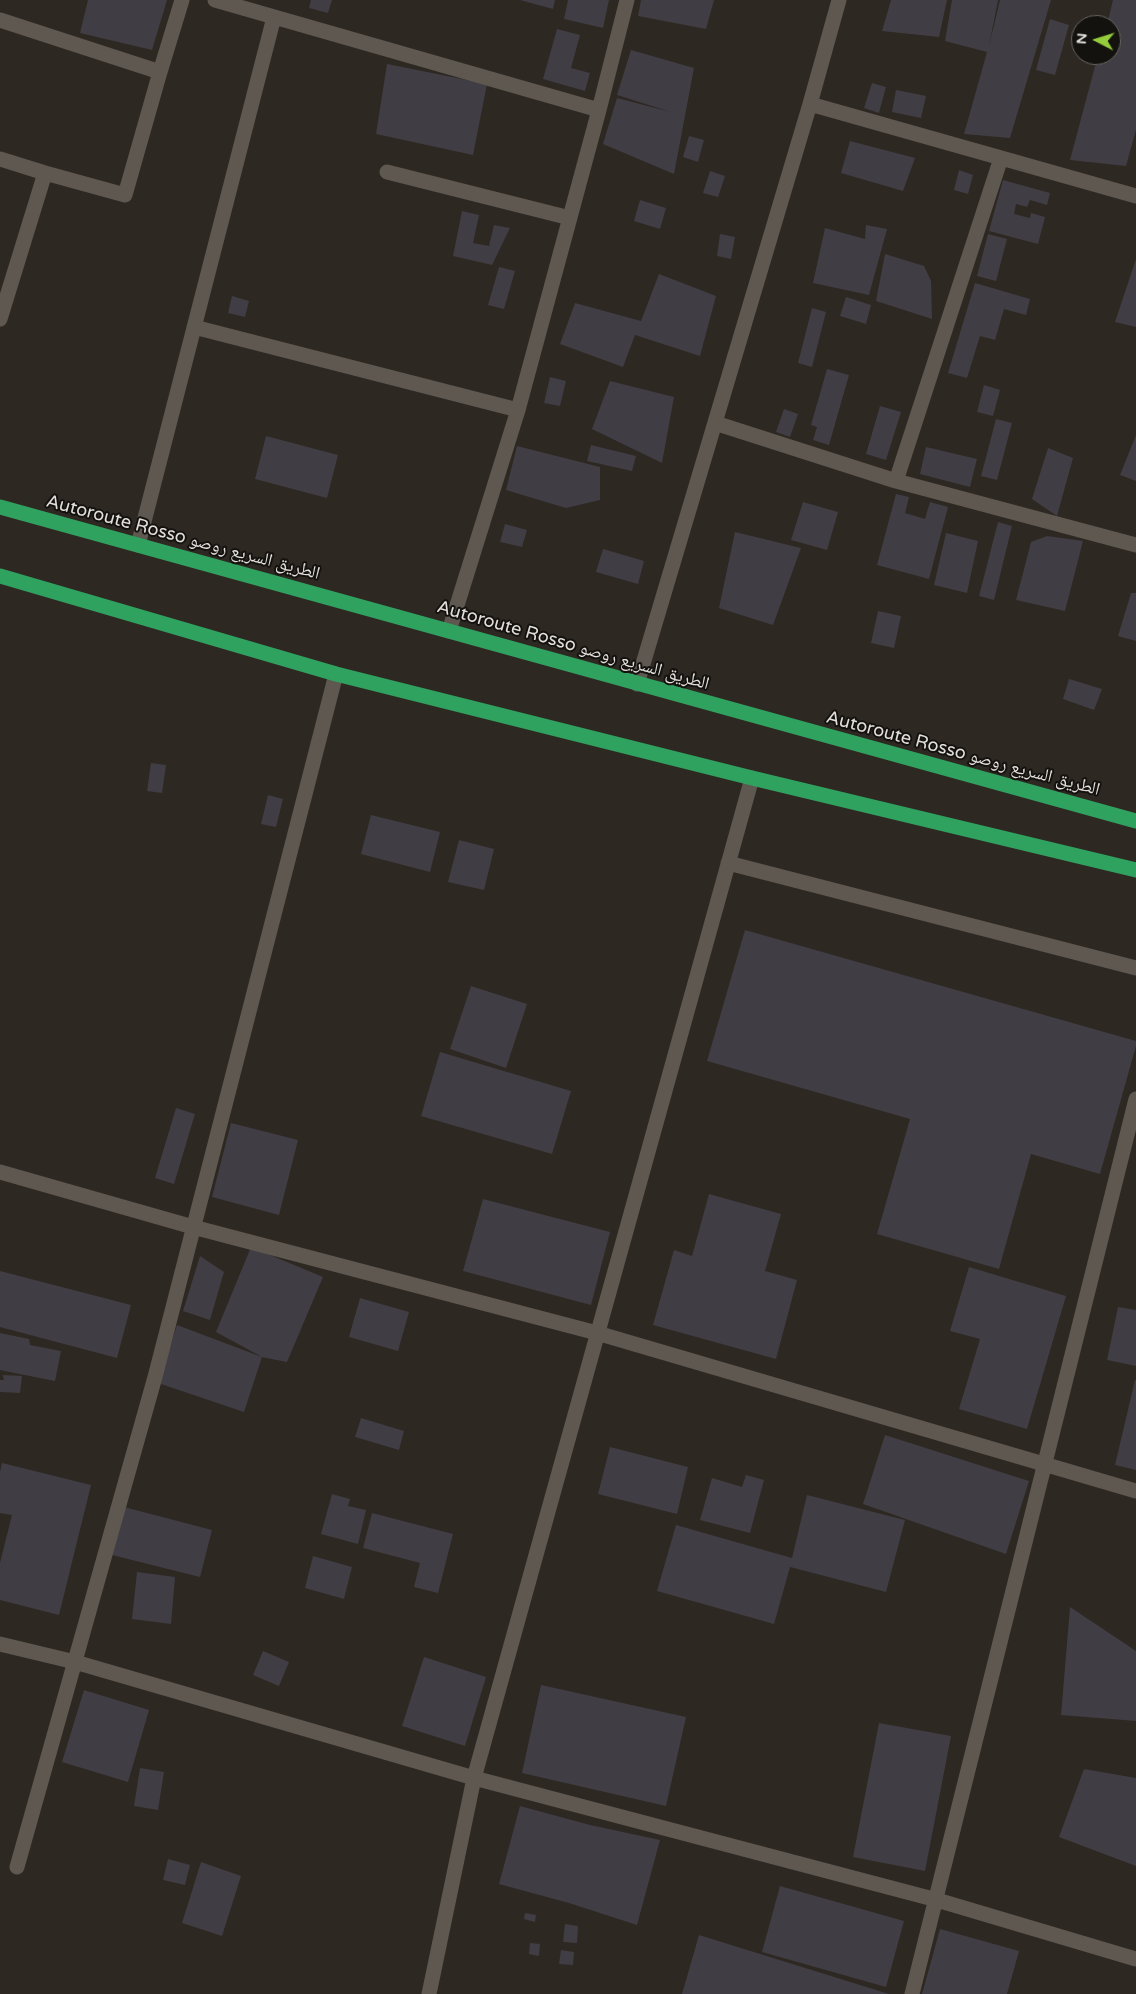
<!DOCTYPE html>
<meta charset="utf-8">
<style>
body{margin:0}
#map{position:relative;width:1136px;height:1994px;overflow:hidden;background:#2e2822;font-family:"Varela Round",sans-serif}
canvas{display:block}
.north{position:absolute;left:1071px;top:15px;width:50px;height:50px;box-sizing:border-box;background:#14120f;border:1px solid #676461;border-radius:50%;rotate:275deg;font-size:14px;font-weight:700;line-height:20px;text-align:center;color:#e3dfdb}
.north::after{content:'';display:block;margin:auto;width:18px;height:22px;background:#94cc3c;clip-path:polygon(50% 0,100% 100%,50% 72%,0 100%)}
</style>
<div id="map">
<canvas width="1136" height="1994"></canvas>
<div class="north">N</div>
</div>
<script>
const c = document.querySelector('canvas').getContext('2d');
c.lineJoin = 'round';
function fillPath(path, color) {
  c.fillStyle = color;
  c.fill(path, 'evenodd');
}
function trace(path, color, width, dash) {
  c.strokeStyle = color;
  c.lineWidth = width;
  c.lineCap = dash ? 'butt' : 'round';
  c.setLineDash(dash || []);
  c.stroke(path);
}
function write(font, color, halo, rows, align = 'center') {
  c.font = font + ' "Varela Round","Noto Naskh Arabic",sans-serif';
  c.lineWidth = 4;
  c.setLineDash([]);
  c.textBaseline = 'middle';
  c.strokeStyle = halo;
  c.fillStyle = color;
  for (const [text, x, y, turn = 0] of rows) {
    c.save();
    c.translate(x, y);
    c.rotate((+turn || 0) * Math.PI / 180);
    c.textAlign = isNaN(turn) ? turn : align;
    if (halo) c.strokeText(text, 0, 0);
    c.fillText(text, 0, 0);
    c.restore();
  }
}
const building = new Path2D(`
 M88,0H167L152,50L80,33Z
 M311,0H332L328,13L309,8Z
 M520,0H555L553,9Z
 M568,0H609L603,28L564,19Z
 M641,0H714L706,29L638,16Z
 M891,0H947L939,37L882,31Z
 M952,0H998L989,46L1000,0H1051L1010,138L964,134L987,52L945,41Z
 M1113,0H1136V130L1126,166L1070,160L1098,55H1111V25H1107Z
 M1050,19L1069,25L1055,75L1036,70Z
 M557,29L580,35L571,68L590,73L585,91L543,79Z
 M631,50L694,68L674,174L603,144L617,98L671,112L617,95Z
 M387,64L487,84L473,155L376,134Z
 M872,83L886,87L879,113L864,108Z
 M896,90L926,96L921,118L892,112Z
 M689,136L704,140L698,162L683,157Z
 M850,141L915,158L903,191L841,173Z
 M959,170L973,175L968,194L954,190Z
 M710,171L725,176L718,197L703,193Z
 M1003,180L1050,193L1047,205L1030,200L1027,207L1016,204L1014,214L1030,218L1031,213L1045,217L1038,244L989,231Z
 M640,200L666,208L660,229L634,221Z
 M462,211L479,215L473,243L489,246L494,225L510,228L492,265L453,256Z
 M866,225L887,229L869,295L813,283L825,228L865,239Z
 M720,234L735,237L731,259L717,256Z
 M988,234L1007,239L996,281L977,276Z
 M885,254L924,266L931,281L932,319L876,301Z
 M1136,259V327L1115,322Z
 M499,267L515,271L504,309L488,305Z
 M659,274L716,296L700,356L635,335L623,367L560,344L575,303L641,321Z
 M975,283L1030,299L1026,315L1004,309L995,340L980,336L967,378L948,373Z
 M232,296L249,301L245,317L228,313Z
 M846,297L871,305L866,324L840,316Z
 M812,308L826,312L812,367L798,363Z
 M827,369L849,375L829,445L813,440L817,427L811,425Z
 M550,377L566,381L560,406L544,403Z
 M610,381L674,397L662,463L592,429Z
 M984,385L1000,390L993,416L977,412Z
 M880,406L901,412L886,460L866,454Z
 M784,409L798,414L790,437L776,432Z
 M996,419L1012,423L997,480L981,476Z
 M1136,435V481L1120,475Z
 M266,436L338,455L327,498L255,479Z
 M591,445L636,456L632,471L587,461Z
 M517,446L600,467V500L566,508L506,490Z
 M926,447L977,459L970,487L920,474Z
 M1048,448L1073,458L1057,516L1032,499Z
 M896,494L909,497L905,513L925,519L930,502L948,507L929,579L877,565Z
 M803,502L838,512L827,550L791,540Z
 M998,522L1012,526L994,600L979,596Z
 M505,524L527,530L522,547L500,542Z
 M735,532L801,548L773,625L719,608Z
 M946,533L978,541L967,593L934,585Z
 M1047,536L1083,541L1065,611L1016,600L1031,542Z
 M603,549L644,561L638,584L596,572Z
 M1131,593H1136V641L1118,636Z
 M878,611L901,616L894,648L871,643Z
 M1069,679L1102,689L1094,710L1063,699Z
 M151,763L166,765L162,793L147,791Z
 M268,795L283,799L276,827L261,824Z
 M371,815L440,832L430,872L361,854Z
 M459,840L494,849L484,890L448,882Z
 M745,930L1136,1041V1046L1100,1174L1031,1154L999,1269L877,1234L910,1119L707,1061Z
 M471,986L527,1004L506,1068L450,1049Z
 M440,1052L571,1091L552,1154L421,1116Z
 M176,1108L195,1114L174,1184L155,1178Z
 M231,1123L298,1140L279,1215L212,1197Z
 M709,1194L781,1214L765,1271L797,1280L776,1359L653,1325L674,1250L692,1256Z
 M483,1199L610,1232L591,1305L463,1271Z
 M251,1247L323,1277L287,1362L262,1357L216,1332Z
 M200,1256L224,1272L210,1320L183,1311Z
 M969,1267L1066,1296L1027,1429L959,1409L980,1339L950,1331Z
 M0,1271L131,1305L117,1358L0,1327Z
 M360,1298L409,1312L398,1351L349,1337Z
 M1118,1307L1136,1310V1366L1107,1360Z
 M177,1325L262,1357L244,1412L158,1383Z
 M0,1333L29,1339L30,1345L61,1351L55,1381L0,1370Z
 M3,1375L22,1376L20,1393L0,1392V1380H4Z
 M1135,1380H1136V1470L1115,1465Z
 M361,1418L404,1431L399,1450L355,1437Z
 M885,1435L1029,1481L1006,1554L863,1504Z
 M610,1447L688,1467L677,1514L598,1494Z
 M2,1463L91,1485L59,1615L0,1600V1563L12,1515L0,1513V1472Z
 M746,1475L764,1480L750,1533L700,1520L712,1478L742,1487Z
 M332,1494L350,1499L348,1506L366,1510L358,1544L321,1534Z
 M807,1495L905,1520L886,1592L790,1567L774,1624L657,1591L676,1525L792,1558Z
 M124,1507L212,1530L200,1577L112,1555Z
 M372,1513L453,1534L438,1593L414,1587L420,1563L363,1548Z
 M313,1556L352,1567L344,1599L305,1588Z
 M137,1572L175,1577L171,1624L132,1619Z
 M1070,1607L1136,1651V1721L1061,1715Z
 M263,1651L289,1662L279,1686L253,1675Z
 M424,1657L486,1677L465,1746L402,1726Z
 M541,1685L686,1717L666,1806L522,1773Z
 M84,1690L149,1710L128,1782L62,1762Z
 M879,1723L951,1736L925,1871L853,1857Z
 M140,1768L164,1772L158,1810L134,1806Z
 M1084,1769L1136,1778V1866L1059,1837Z
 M520,1806L590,1825L660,1840L637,1925L569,1903L499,1884Z
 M168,1859L190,1865L185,1885L163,1880Z
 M201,1862L241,1876L222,1936L182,1923Z
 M780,1886L904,1921L886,1987L762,1952Z
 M525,1913L536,1915L535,1922L524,1919Z
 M565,1924L578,1926L577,1943L563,1942Z
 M940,1929L1019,1951L1007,1994H922Z
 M699,1935L889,1994H682Z
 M530,1943L540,1944L539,1956L529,1954Z
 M561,1950L574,1952L573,1965L559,1964Z`);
const minor = new Path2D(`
 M215,0L599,110
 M0,20L160,72L182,0
 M810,104L1136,196
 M0,159L45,173L0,319
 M387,172L570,218
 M45,173L125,195L160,72
 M194,327L518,410
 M715,423L896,481L1136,545
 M896,481L1001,158
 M138,545L274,17
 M449,631L518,410L599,110L627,0
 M637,684L810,104L839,0
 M728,863L1136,968
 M0,1172L193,1227L597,1333L1136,1491
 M0,1644L75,1662L474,1778L937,1900L1136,1959
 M17,1867L155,1377L336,674
 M429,1994L474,1778L752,778
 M912,1994L1136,1099`);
const highway = new Path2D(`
 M0,507L1136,821
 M0,576L336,674L752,778L1136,870`);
const streetNames = [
 ["Autoroute Rosso الطريق السريع روصو",183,538,15],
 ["Autoroute Rosso الطريق السريع روصو",573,646,16],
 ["Autoroute Rosso الطريق السريع روصو",963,754,15]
];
fillPath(building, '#403d44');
trace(minor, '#5e5851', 15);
trace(highway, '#30a260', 15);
write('18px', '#e3dfdb', '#14120f', streetNames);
</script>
